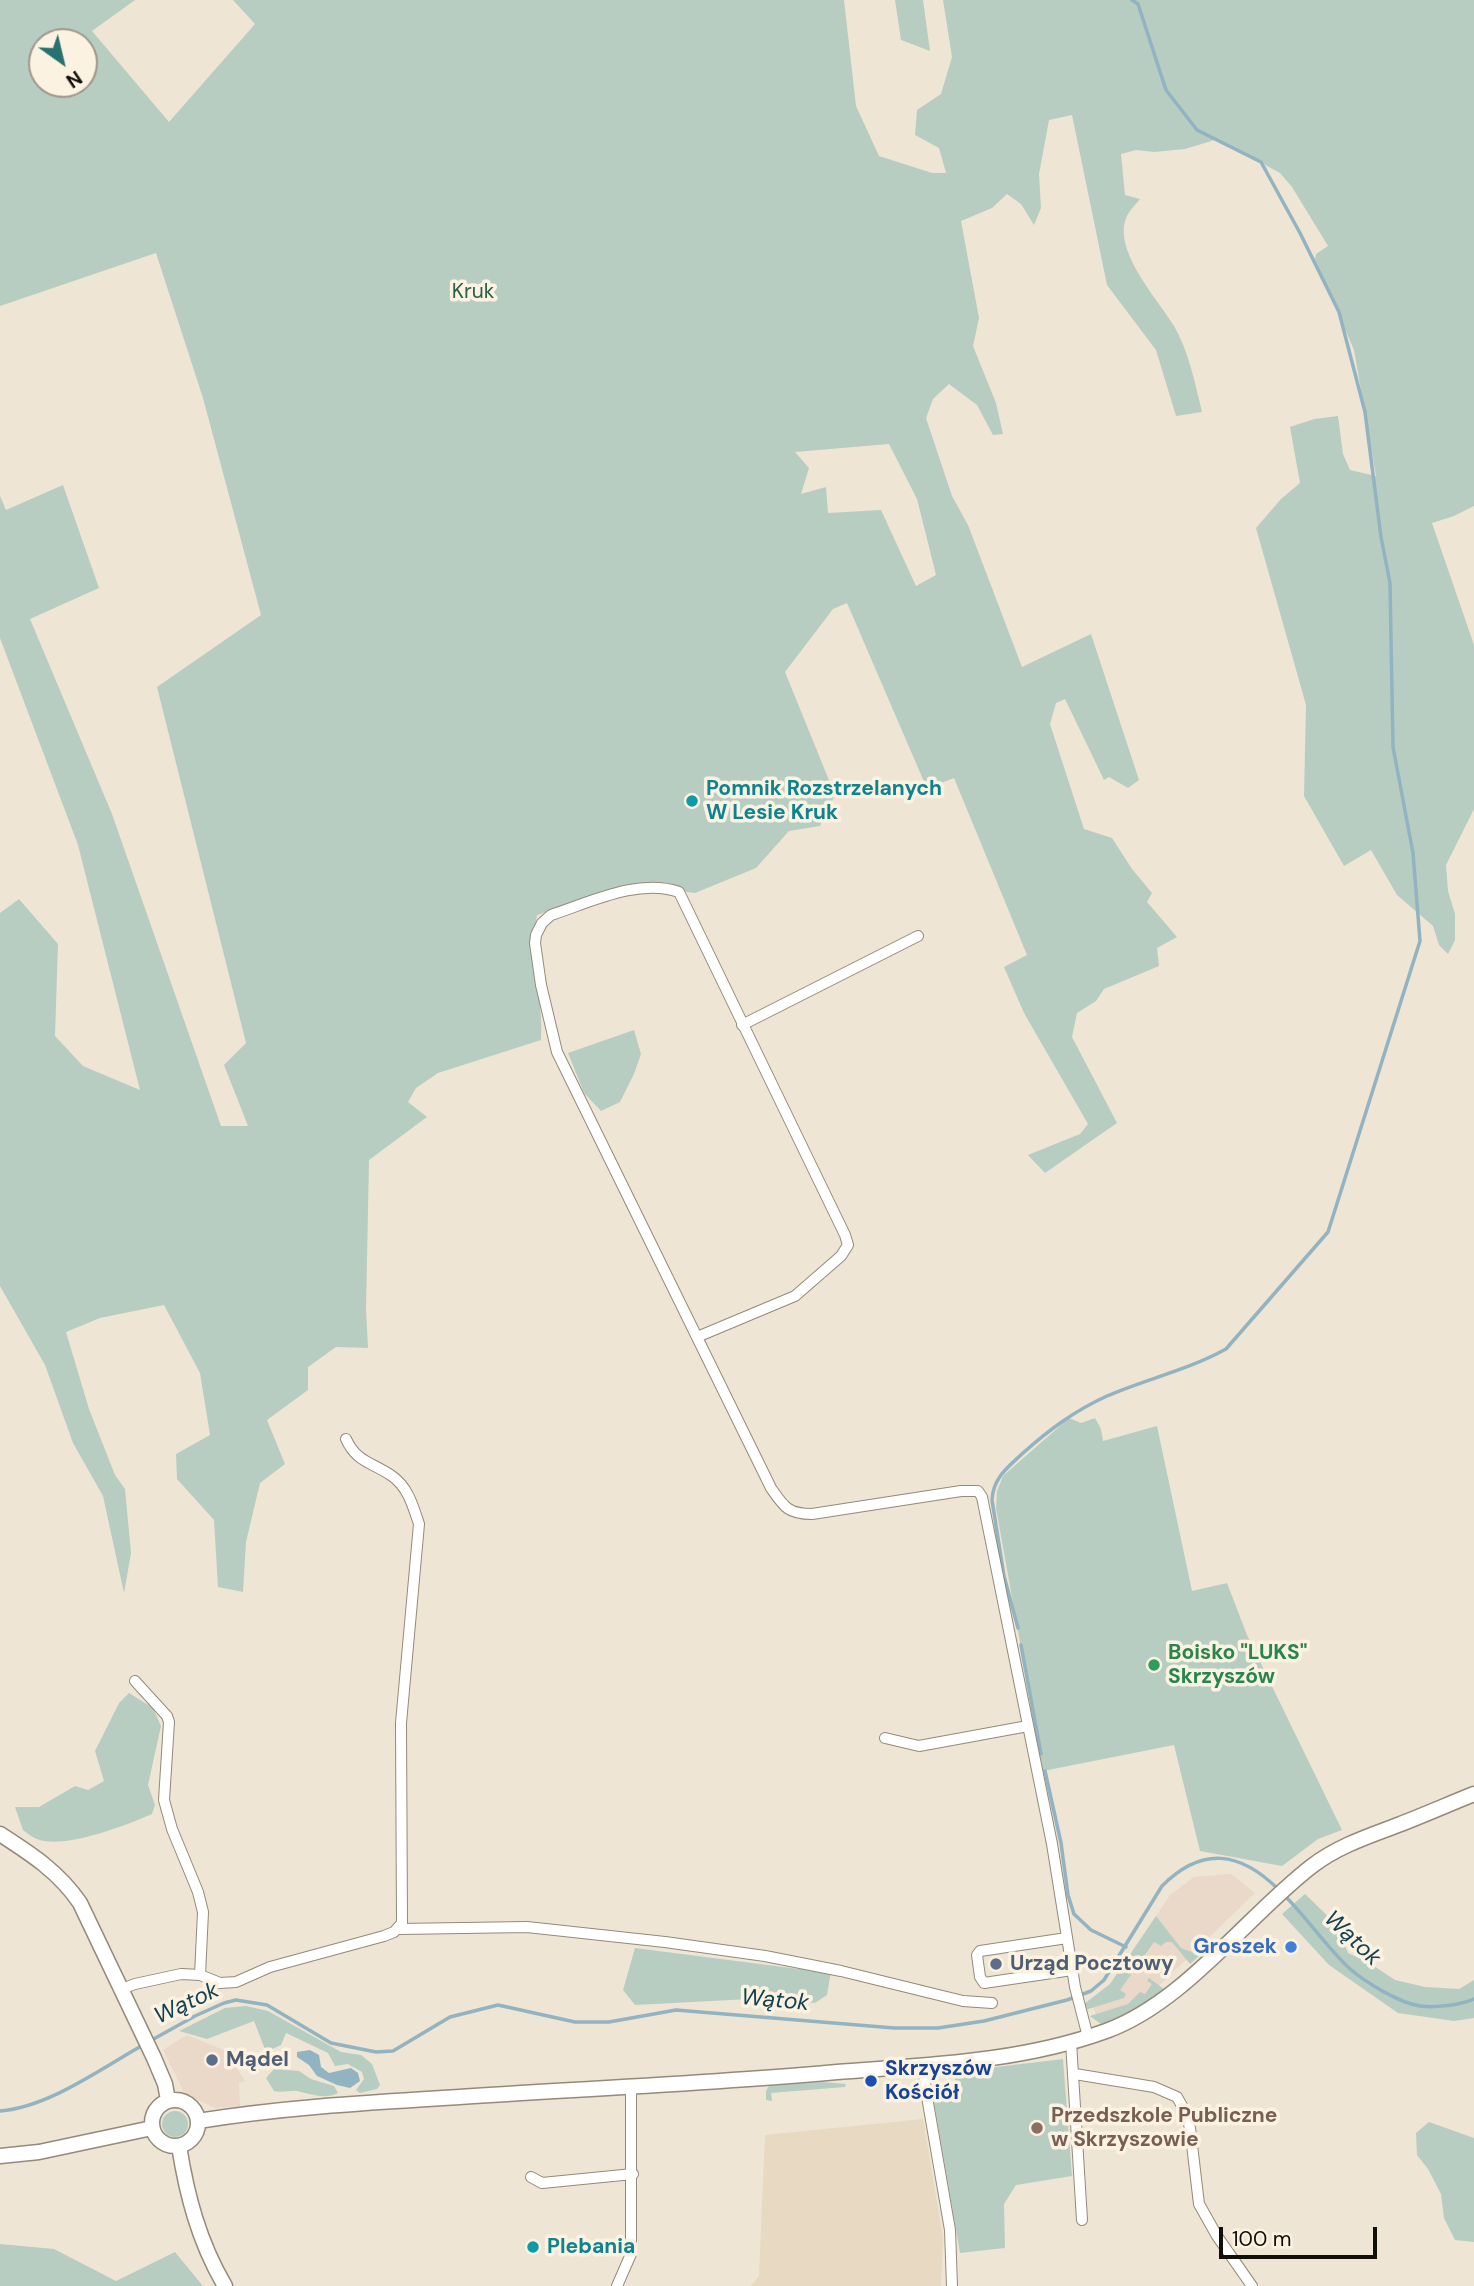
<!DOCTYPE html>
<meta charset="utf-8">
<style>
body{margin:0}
#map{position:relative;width:1474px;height:2286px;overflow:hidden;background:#eee5d4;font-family:"DM Sans",sans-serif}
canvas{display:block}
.north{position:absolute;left:28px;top:28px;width:70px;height:70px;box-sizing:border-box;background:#fbf2e1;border:2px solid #9e978b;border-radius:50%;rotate:146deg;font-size:19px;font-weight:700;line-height:28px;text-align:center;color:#120e09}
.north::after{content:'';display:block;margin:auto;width:24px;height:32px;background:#277170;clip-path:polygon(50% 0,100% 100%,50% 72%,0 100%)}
.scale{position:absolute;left:1219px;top:2227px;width:158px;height:32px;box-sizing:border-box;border:4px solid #120e09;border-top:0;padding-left:9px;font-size:21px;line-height:24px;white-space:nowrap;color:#120e09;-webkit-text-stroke:5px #fbf2e1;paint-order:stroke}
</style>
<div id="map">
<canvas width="1474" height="2286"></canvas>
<div class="north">N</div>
<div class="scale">100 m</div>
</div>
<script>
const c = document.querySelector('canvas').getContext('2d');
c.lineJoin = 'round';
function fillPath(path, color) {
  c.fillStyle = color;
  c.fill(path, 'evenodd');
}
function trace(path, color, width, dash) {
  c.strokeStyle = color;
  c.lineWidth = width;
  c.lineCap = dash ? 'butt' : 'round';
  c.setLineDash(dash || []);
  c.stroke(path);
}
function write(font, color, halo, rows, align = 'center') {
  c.font = font + ' "DM Sans",sans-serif';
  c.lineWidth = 7;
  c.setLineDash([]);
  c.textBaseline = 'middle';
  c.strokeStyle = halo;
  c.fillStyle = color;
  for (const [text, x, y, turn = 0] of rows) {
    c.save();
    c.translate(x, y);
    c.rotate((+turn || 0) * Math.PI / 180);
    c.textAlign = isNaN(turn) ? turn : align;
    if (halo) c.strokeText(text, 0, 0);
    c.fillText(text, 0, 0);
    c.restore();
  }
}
const commercial = new Path2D(`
 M1231,1874L1255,1893L1142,2002L1097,2017L1090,2000L1111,1985L1170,1895L1194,1877Z
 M187,2035L226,2051L245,2081L239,2083L240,2106L215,2108L185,2094L163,2050Z`);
const built = new Path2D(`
 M923,2119L943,2238L941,2286H751L759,2276L765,2135Z`);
const green = new Path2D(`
 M0,0H135L92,31L169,122L255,24L233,0H844L856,106L879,156L932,173H946L939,148L915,135L917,110L941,94L952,57L943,0H1474V506L1454,516L1432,523L1474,645V809L1446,865L1448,891L1455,914V940L1448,954L1439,945L1433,926L1397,895L1371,850L1344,866L1304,796L1306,705L1256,528L1281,499L1300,483L1290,427L1314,419L1338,416L1343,454L1350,470L1376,476L1354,350L1315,259L1316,254L1328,246L1292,187L1280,173L1218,139L1185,149L1154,152L1136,150L1121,154L1125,195L1140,199C1136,204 1130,210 1127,216C1111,249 1158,299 1174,326C1189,352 1195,383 1202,412L1176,416L1156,350L1107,285L1072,115L1049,120L1039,174L1041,208L1034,225L1021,204L1007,194L992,208L961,221L979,318L973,346L996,403L1003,434L993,435L977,405L949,384L933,399L926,418L952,496L968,525L1022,667L1091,634L1139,780L1128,788L1109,777L1104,780L1065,699L1056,703L1050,724L1084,829L1112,838L1132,869L1152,893L1147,902L1177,937L1157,948L1159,966L1104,989L1096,1001L1077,1013L1072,1037L1117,1123L1045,1173L1028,1155L1080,1134L1088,1124L1024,1013L1004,967L1027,955L954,778L931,787L925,784L847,603L833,609L785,672L835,795L820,826L789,831L756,868L695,893L632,885L537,915C528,956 544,998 541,1040L438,1073L416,1088L408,1102L427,1117L369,1160L366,1309L368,1348L336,1347L308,1367V1390L267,1420L285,1464L260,1483L246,1542L243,1592L218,1587L214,1520L177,1479L176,1454L210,1435L200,1373L164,1305L100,1318L66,1332L89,1409L115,1475L125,1489L131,1553L124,1593L103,1496L73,1443L45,1365L0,1286V913L19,899L58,944L55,1036L83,1066L140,1090L78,845L0,638V496L6,510L63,485L99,588L30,619L112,814L221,1126H248L224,1065L246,1043L157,687L261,615L203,398L156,253L0,306ZM42,42H84V84H42ZM889,444L917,499L936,575L916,586L881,510L828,513L826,487L801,494L809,468L795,452Z
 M895,0H923L930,51L901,40Z
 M634,1030L641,1054L634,1074L620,1102L601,1111L584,1093L568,1053Z
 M1069,1418L1081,1423L1095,1418L1101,1429L1103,1441L1157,1426L1192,1591L1227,1583L1247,1635L1342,1830L1318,1839L1282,1866L1200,1851L1174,1745L1043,1771L996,1508L997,1491L1003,1476Z
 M129,1693L153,1708L161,1726L148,1785L155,1805L152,1814C127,1825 63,1850 37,1839C32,1837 27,1833 23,1830L15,1807H39L75,1786L88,1790L104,1781L95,1751L119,1703Z
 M1305,1894L1336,1924L1348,1953L1368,1962L1395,1980L1425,1987L1459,1989L1474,1980V2018L1454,2021L1398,2013L1329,1965L1282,1914Z
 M1156,1916L1181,1948L1200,1955L1190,1964L1172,1942H1166L1161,1946L1154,1942L1120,1990L1126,1994L1124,1998L1085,2010L1084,2004L1110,1984Z
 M635,1948L799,1969L819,1963L832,1965L827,1995L815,2003L769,1998L635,2005L623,1990Z
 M1149,1978L1164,1989C1145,2003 1124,2019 1101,2024L1091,2017L1090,2016L1128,2004L1140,1992L1145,1994L1152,1984L1147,1981Z
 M246,2006L268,2011L341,2052L361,2055L372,2064L380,2085L377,2089L360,2093L356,2090L364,2079L362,2072L348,2064L335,2066L328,2053L286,2033L281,2045L266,2052L254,2021L207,2039L179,2031L225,2008Z
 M1063,2059L1072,2176L1016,2185L1004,2204L1005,2248L960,2253L934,2102L957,2098L954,2072Z
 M274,2069L299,2071L311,2079L334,2086L338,2093C325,2100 311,2094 297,2091C290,2090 282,2093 274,2091L266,2078Z
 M822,2082L846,2084L845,2087L771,2093L772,2101L766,2100V2091L769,2086Z
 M162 2124a13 13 0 1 1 26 0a13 13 0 1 1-26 0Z
 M1429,2122L1474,2138V2242L1455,2240L1444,2218L1441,2194L1428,2169L1417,2155L1416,2133Z
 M0,2244L54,2249L116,2281L175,2252L203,2286H0Z`);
const water = new Path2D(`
 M310,2050L319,2055L321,2067L329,2073L351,2068L358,2073L360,2081L350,2088L337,2085L317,2076L309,2065L297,2057V2052Z`);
const stream = new Path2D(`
 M1018,1628L1004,1576L992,1500C993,1478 1007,1468 1023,1453C1049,1430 1074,1411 1107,1396C1146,1379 1188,1370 1226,1349L1328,1232L1420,941L1413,853L1393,747L1390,583L1381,537L1365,412L1339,312L1300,233L1261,162L1197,130L1166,90L1138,4L1132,0
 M1021,1645L1041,1754
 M1045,1771L1061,1843L1068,1895L1074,1914L1091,1930L1126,1947
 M1284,1895C1307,1918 1326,1946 1349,1968C1365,1982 1399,2003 1420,2006C1436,2008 1459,2005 1474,1999
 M150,2041L195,2016L224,2003L236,2000L267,2005L331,2043L376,2052L393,2051L450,2017L498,2005L575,2022H609L676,2010L894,2028H938L984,2021L1067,2000L1091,1991L1104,1980L1162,1886C1202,1846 1240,1851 1279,1890
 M0,2111C49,2107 102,2068 143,2045`);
const street = new Path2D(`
 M742,1025L918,936
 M697,1337L795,1296L841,1256L848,1245L845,1235L679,892C638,878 591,902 551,915L542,923L536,935L535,943L541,985L557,1052L771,1488C784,1507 788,1514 812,1514L961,1491H978L982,1497L1052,1844L1075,1987L1088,2037
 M135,1681L167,1716L169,1722L164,1800L172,1829L198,1892L203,1912L200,1975
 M885,1738L919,1746L1028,1726
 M399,1929L527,1927L665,1942L765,1956L841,1971L963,2001L992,2003
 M1067,1938L980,1951L977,1955L980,1977L984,1983L1072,1970
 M122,1989L135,1984L181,1974L200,1975L220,1983L236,1982L270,1967L384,1936L394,1932L402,1923L401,1723L419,1524C413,1506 408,1487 392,1476C372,1462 357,1463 346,1439
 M1071,2042L1082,2220
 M923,2065L926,2091L950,2230L952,2286
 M1075,2074L1154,2087L1177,2097L1186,2113L1190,2128L1199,2204L1217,2236L1252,2286
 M531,2177L542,2183L633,2174
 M617,2286L631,2254V2086`);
const secondary = new Path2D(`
 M0,1834C31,1854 59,1872 80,1903L154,2058L165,2084L168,2100
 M152 2123a23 23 0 1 1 46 0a23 23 0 1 1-46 0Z
 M198,2121C279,2108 361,2103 443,2098C574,2089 706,2084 837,2072C927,2065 1021,2062 1106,2031C1184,2003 1247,1916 1312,1866C1338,1846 1369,1836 1398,1825C1424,1815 1449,1804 1474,1794
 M179,2146C187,2196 199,2242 225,2286
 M0,2156L39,2152L152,2128`);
const markers = [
 [692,801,7,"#0f9aa8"],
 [1154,1665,7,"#2e9e5b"],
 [1291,1947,7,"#3f7fe0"],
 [996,1964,7,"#5c6f8a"],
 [212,2060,7,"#5c6f8a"],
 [871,2081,7,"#1a4fb4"],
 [1037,2128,7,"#8d6e63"],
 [533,2247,7,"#0f9aa8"]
];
const parkNames = [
 ["Kruk",473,292]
];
const cultureNames = [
 ["Pomnik Rozstrzelanych",706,789],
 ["W Lesie Kruk",706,813],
 ["Plebania",547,2247]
];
const leisureNames = [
 ["Boisko \"LUKS\"",1168,1653],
 ["Skrzyszów",1168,1677]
];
const shopNames = [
 ["Groszek",1277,1947]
];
const serviceNames = [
 ["Urząd Pocztowy",1010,1964],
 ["Mądel",226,2060]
];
const transitNames = [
 ["Skrzyszów",885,2069],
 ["Kościół",885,2093]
];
const educationNames = [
 ["Przedszkole Publiczne",1051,2116],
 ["w Skrzyszowie",1051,2140]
];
const waterNames = [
 ["Wątok",1352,1939,43],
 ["Wątok",775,2001,5],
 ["Wątok",187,2004,-25]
];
fillPath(commercial, '#ead8c8');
fillPath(built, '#e7d9c2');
fillPath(green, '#b8cdc2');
fillPath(water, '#92b3c1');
trace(stream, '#92b3c1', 3.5);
trace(street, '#938a7b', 12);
trace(secondary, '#938a7b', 17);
trace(street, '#fff', 10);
trace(secondary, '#fff', 14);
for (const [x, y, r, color] of markers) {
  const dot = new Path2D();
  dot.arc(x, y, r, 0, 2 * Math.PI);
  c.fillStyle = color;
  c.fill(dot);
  trace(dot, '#fbf2e1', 2.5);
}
write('21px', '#2a624b', '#fbf2e1', parkNames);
write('bold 21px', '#0d838f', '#fbf2e1', cultureNames, 'left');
write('bold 21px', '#27864d', '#fbf2e1', leisureNames, 'left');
write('bold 21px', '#366cbe', '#fbf2e1', shopNames, 'right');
write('bold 21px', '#4e5e75', '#fbf2e1', serviceNames, 'left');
write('bold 21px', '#164399', '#fbf2e1', transitNames, 'left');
write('bold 21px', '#785e54', '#fbf2e1', educationNames, 'left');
write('italic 23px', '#144252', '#fbf2e1', waterNames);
</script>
